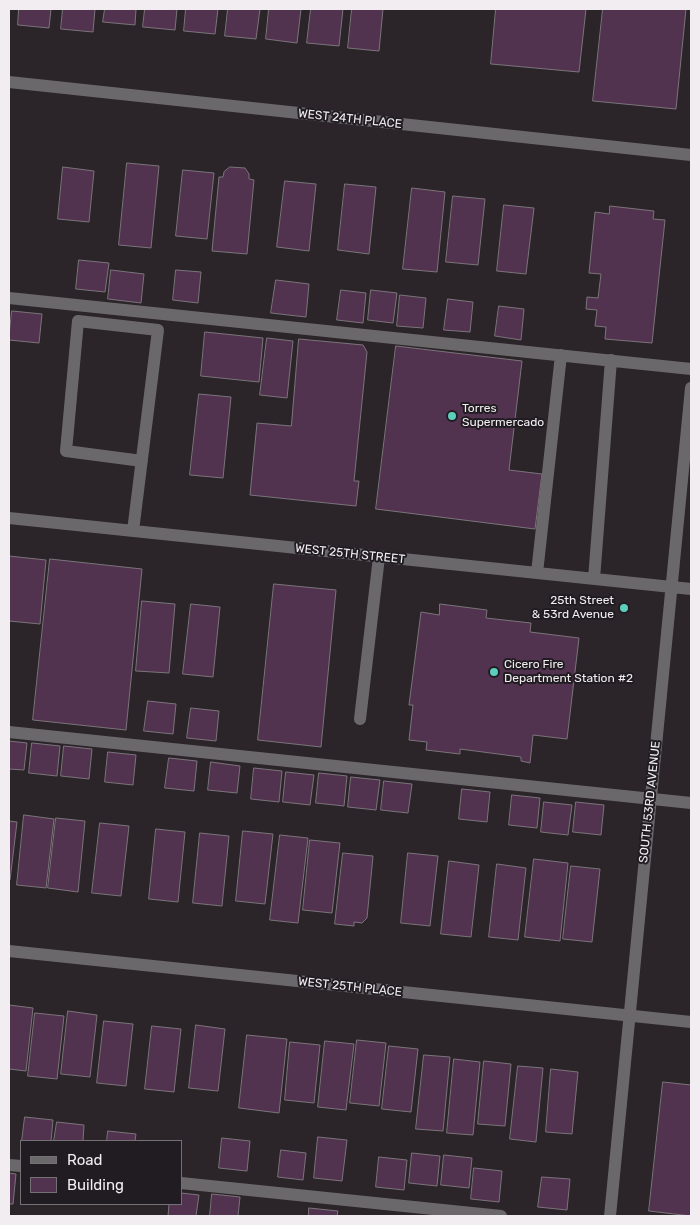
<!DOCTYPE html>
<style>
body{margin:0}
#map{position:relative;width:700px;height:1225px;overflow:hidden;background:#2b252a;font-family:Rubik,sans-serif}
canvas{display:block}
.frame{position:absolute;inset:0;border:10px solid #f1edf0;pointer-events:none}
.legend{position:absolute;left:20px;top:1140px;width:162px;height:65px;box-sizing:border-box;background:#211c21;border:1px solid #747074;margin:0;padding:6px 9px;list-style:none;font-size:15px;color:#f1edf0}
.legend li{display:flex;align-items:center;gap:10px;height:25px}
.legend b{width:25px;border:1px solid #747074}
</style>
<div id="map">
<canvas width="700" height="1225"></canvas>
<div class="frame"></div>
<ul class="legend">
<li><b style="height:6px;background:#6b686b"></b>Road</li>
<li><b style="height:14px;background:#52334f"></b>Building</li>
</ul>
</div>
<script>
const c = document.querySelector('canvas').getContext('2d');
c.lineJoin = 'round';
function fillPath(path, color) {
  c.fillStyle = color;
  c.fill(path, 'evenodd');
}
function trace(path, color, width, dash) {
  c.strokeStyle = color;
  c.lineWidth = width;
  c.lineCap = dash ? 'butt' : 'round';
  c.setLineDash(dash || []);
  c.stroke(path);
}
function write(font, color, halo, rows, align = 'center') {
  c.font = font + ' Rubik,sans-serif';
  c.lineWidth = 4;
  c.setLineDash([]);
  c.textBaseline = 'middle';
  c.strokeStyle = halo;
  c.fillStyle = color;
  for (const [text, x, y, turn = 0] of rows) {
    c.save();
    c.translate(x, y);
    c.rotate((+turn || 0) * Math.PI / 180);
    c.textAlign = isNaN(turn) ? turn : align;
    if (halo) c.strokeText(text, 0, 0);
    c.fillText(text, 0, 0);
    c.restore();
  }
}
const building = new Path2D(`
 M19,9H51L49,28L18,25Z
 M63,9H95L93,32L61,29Z
 M105,9H136L135,25L103,22Z
 M145,9H177L175,30L143,27Z
 M186,9H218L215,34L184,31Z
 M228,9H260L256,39L225,36Z
 M269,9H301L297,43L266,39Z
 M311,9H343L339,46L307,43Z
 M352,9H383L379,51L348,48Z
 M496,9H586L579,72L491,64Z
 M603,9H686L676,109L593,101Z
 M127,163L159,166L151,248L119,245Z
 M63,167L94,171L89,222L58,219Z
 M230,167L245,168L249,174V179L254,180L247,254L212,251L219,177H223L224,172Z
 M183,170L214,173L207,239L176,236Z
 M285,181L316,184L309,251L277,247Z
 M345,184L376,187L369,254L338,250Z
 M412,188L445,192L437,272L403,269Z
 M453,196L485,199L478,265L446,262Z
 M504,205L534,208L526,274L497,271Z
 M610,206L654,211L653,219L665,220L652,343L605,339L606,327L595,326L597,310L586,309L587,297L598,298L601,274L589,273L595,212L609,214Z
 M79,260L109,263L105,292L76,289Z
 M111,270L144,274L141,303L108,299Z
 M176,270L201,272L198,303L173,300Z
 M276,280L309,284L306,317L271,313Z
 M341,290L366,293L363,323L337,320Z
 M371,290L397,293L393,323L368,320Z
 M400,295L426,298L423,328L397,326Z
 M448,299L473,302L470,332L444,330Z
 M499,306L524,309L521,340L495,336Z
 M12,311L42,314L39,343L9,340Z
 M205,332L263,338L259,382L201,376Z
 M267,338L293,341L287,398L260,395Z
 M299,339L363,345L367,352L354,481H359L356,506L250,495L257,423L291,426Z
 M396,346L522,361L509,470L542,474L535,529L376,509Z
 M199,394L231,397L223,478L190,475Z
 M9,556L46,560L40,624L9,621Z
 M50,559L142,569L126,730L33,720Z
 M274,584L336,590L321,747L258,740Z
 M142,601L175,604L169,673L136,671Z
 M191,604L220,607L213,677L183,674Z
 M440,604L487,610L486,618L531,623L530,632L579,638L567,739L533,735L530,763L521,761V757L460,749V754L426,750L427,742L409,740L413,705H409L421,612L439,615Z
 M148,701L176,704L173,734L144,731Z
 M191,708L219,711L216,741L187,738Z
 M9,741L27,743L24,770L9,769Z
 M32,743L60,746L57,776L29,773Z
 M64,746L92,749L89,779L61,776Z
 M108,752L136,755L133,785L105,782Z
 M169,758L197,761L194,791L165,788Z
 M211,762L240,766L237,793L208,790Z
 M254,768L282,771L279,802L251,799Z
 M286,772L314,775L310,805L283,802Z
 M319,773L347,776L344,806L316,803Z
 M351,777L380,780L376,810L348,807Z
 M384,781L412,784L408,813L381,810Z
 M462,789L490,792L487,822L459,819Z
 M512,795L540,798L537,828L509,825Z
 M544,802L572,805L568,835L541,832Z
 M576,802L604,805L601,835L573,832Z
 M24,815L54,819L46,888L17,885Z
 M56,818L85,821L78,892L48,888Z
 M9,821L17,822L10,880H9Z
 M100,823L129,826L121,896L92,893Z
 M156,829L185,832L178,902L149,899Z
 M243,831L273,834L265,904L236,901Z
 M200,833L229,836L222,906L193,903Z
 M280,835L308,838L298,923L270,920Z
 M310,840L340,843L332,913L303,910Z
 M343,853L373,856L367,918L362,923L354,922V926L335,924Z
 M408,853L438,856L430,926L401,923Z
 M534,859L568,863L560,941L525,937Z
 M449,861L479,865L471,937L441,934Z
 M497,864L526,868L518,940L489,937Z
 M571,866L600,869L592,942L563,939Z
 M9,1005L33,1008L26,1071L9,1069Z
 M68,1011L97,1015L90,1077L61,1074Z
 M35,1013L64,1016L57,1079L28,1076Z
 M104,1021L133,1024L126,1086L97,1083Z
 M196,1025L225,1029L218,1091L189,1088Z
 M152,1026L181,1029L174,1092L145,1089Z
 M247,1035L287,1039L279,1113L239,1108Z
 M357,1040L386,1043L379,1106L350,1103Z
 M325,1041L354,1044L346,1110L318,1107Z
 M290,1042L320,1045L314,1103L285,1100Z
 M389,1046L418,1049L411,1112L382,1109Z
 M424,1055L450,1057L443,1131L416,1129Z
 M454,1059L480,1062L473,1135L447,1133Z
 M484,1061L511,1064L505,1126L478,1124Z
 M518,1066L543,1068L536,1142L510,1139Z
 M551,1069L578,1072L572,1134L546,1132Z
 M663,1082L691,1085V1216L649,1211Z
 M25,1117L53,1120L51,1141H22Z
 M57,1122L84,1125L83,1141H54Z
 M108,1131L136,1134L135,1141H107Z
 M318,1137L347,1140L342,1181L314,1178Z
 M222,1138L250,1141L247,1171L219,1168Z
 M281,1150L306,1153L303,1180L278,1177Z
 M412,1153L440,1156L437,1186L409,1183Z
 M444,1155L472,1158L469,1188L441,1185Z
 M379,1157L407,1160L404,1190L376,1187Z
 M474,1168L502,1171L499,1202L471,1199Z
 M9,1173L16,1174L13,1204H9Z
 M542,1177L570,1179L567,1210L538,1207Z
 M181,1193L199,1195L196,1216H168L169,1204H181Z
 M212,1194L240,1197L238,1216H210Z
 M309,1208L338,1211L337,1216H309Z`);
const minor = new Path2D(`
 M9,82L691,155
 M9,298L691,369
 M9,518L691,589
 M133,531L158,330L78,321L66,451L142,461
 M537,573L561,355
 M594,579L611,360
 M360,719L379,557
 M9,732L691,803
 M9,951L691,1022
 M9,1165L21,1166
 M181,1183L501,1216
 M610,1216L691,388`);
const markers = [
 [452,416,5,"#5ccebb"],
 [624,608,5,"#5ccebb"],
 [494,672,5,"#5ccebb"]
];
const streetNames = [
 ["WEST 24TH PLACE",350,119,6],
 ["WEST 25TH STREET",350,554,6],
 ["SOUTH 53RD AVENUE",650,802,-84],
 ["WEST 25TH PLACE",350,987,6]
];
const poiNames = [
 ["Torres",462,409],
 ["Supermercado",462,423],
 ["25th Street",614,601,"right"],
 ["& 53rd Avenue",614,615,"right"],
 ["Cicero Fire",504,665],
 ["Department Station #2",504,679]
];
fillPath(building, '#52334f');
trace(building, '#7b747a', 1);
trace(minor, '#6b686b', 12);
for (const [x, y, r, color] of markers) {
  const dot = new Path2D();
  dot.arc(x, y, r, 0, 2 * Math.PI);
  c.fillStyle = color;
  c.fill(dot);
  trace(dot, '#211c21', 2);
}
write('12px', '#f1edf0', '#211c21', streetNames);
write('12px', '#f1edf0', '#211c21', poiNames, 'left');
</script>
